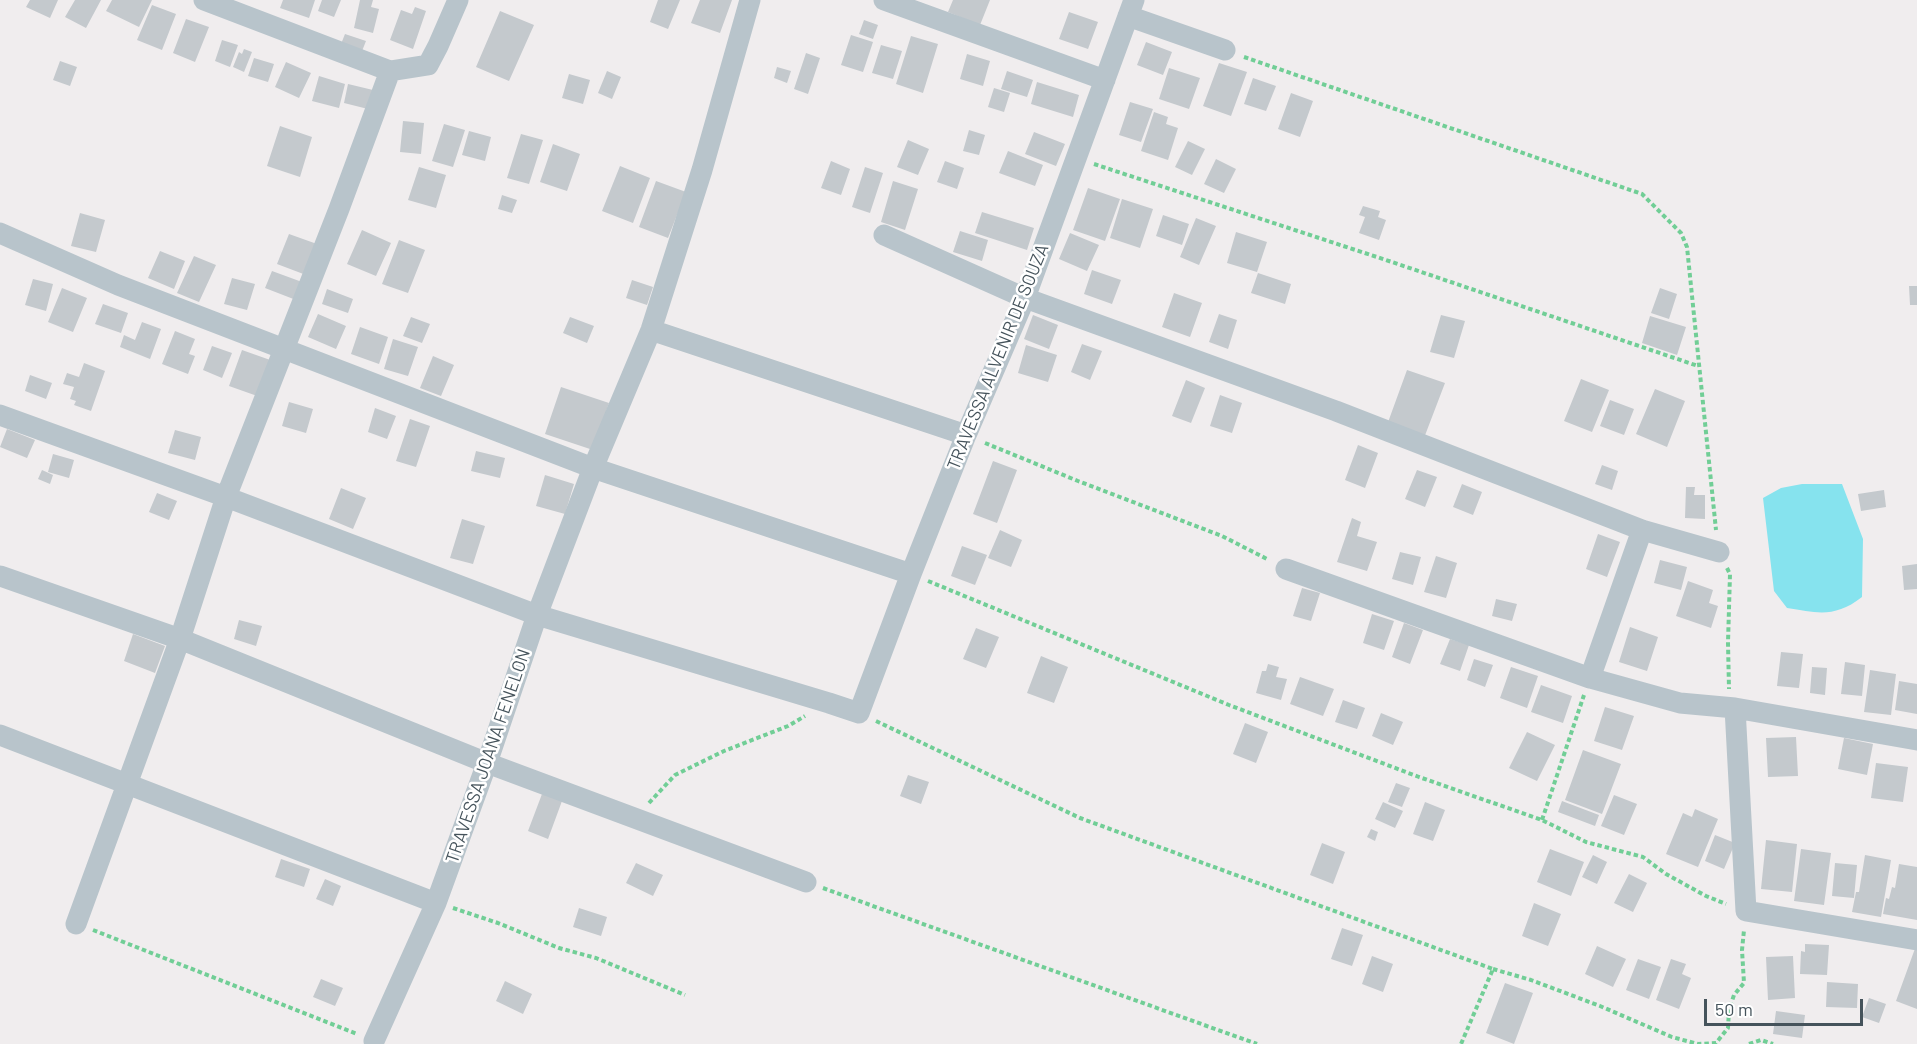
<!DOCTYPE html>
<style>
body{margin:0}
#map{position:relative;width:1917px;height:1044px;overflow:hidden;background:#f0edee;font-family:Barlow,sans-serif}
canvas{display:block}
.scale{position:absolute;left:1704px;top:999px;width:159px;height:27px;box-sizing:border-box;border:3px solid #45535b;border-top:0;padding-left:8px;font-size:18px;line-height:21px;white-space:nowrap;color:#45535b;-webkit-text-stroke:4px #fff;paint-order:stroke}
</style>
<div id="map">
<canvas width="1917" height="1044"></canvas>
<div class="scale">50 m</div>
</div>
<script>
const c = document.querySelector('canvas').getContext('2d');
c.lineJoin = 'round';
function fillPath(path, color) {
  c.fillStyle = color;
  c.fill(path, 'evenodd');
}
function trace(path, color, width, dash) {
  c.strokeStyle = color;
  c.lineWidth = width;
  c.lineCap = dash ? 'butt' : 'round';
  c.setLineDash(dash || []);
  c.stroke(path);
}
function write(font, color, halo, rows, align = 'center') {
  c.font = font + ' Barlow,sans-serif';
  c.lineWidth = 5;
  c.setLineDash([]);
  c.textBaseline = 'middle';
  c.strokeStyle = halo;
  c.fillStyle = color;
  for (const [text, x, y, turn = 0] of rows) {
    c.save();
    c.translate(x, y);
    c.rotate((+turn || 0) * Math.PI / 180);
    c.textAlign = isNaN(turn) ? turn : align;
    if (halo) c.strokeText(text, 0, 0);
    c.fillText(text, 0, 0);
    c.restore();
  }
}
const water = new Path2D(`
 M1802,484H1842L1863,539L1862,597C1835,618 1818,613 1787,608L1774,591L1763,498L1781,488Z`);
const building = new Path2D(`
 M30,0H58L50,18L26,7Z
 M75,0H101L86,28L65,17Z
 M112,0H152L139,27L106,11Z
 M283,0H315L309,18L280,8Z
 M322,0H341L334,17L318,11Z
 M360,0H373L371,7L379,9L373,33L354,28Z
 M658,0H680L668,29L650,22Z
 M700,0H732L720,33L691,23Z
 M953,0H990L980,25L948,12Z
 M152,5L176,14L162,50L137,40Z
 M415,7L426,11L413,49L390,40L401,10L412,14Z
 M500,11L534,25L509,81L476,67Z
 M1069,12L1098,22L1088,49L1059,39Z
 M186,19L209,27L195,62L173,53Z
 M864,20L878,25L873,39L859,34Z
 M345,34L366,41L362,51L341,44Z
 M851,35L873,42L863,72L841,65Z
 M911,36L938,44L923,93L896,84Z
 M222,40L238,45L230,67L215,61Z
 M1146,42L1172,52L1163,75L1137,65Z
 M881,45L902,51L893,79L872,73Z
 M244,49L252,52L244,72L233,67L239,52L242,54Z
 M806,53L820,58L808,94L794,89Z
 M967,54L990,61L983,86L960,79Z
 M254,58L274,64L268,82L248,76Z
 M60,61L77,67L70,86L53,80Z
 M286,62L311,73L299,98L275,87Z
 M1219,63L1247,72L1231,116L1203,106Z
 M777,67L791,71L787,83L774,78Z
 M1169,68L1200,78L1189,109L1159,99Z
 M607,71L621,77L612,99L598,93Z
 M1007,71L1033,80L1027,97L1001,89Z
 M569,74L590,80L583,104L562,98Z
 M319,76L345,84L339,108L312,101Z
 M1253,78L1276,86L1266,111L1244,104Z
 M1037,82L1079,95L1073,117L1031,104Z
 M348,84L373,90L368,109L344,103Z
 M994,88L1010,93L1004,112L988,107Z
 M1291,93L1313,101L1300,137L1278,129Z
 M1130,102L1153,109L1141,142L1119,135Z
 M1154,112L1168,117L1166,124L1178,128L1168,160L1141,151Z
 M403,121L424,123L421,154L400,152Z
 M444,124L465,130L453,167L432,161Z
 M280,126L312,137L300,177L267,166Z
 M969,130L985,135L979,155L963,151Z
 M469,131L491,137L485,161L462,155Z
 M1034,132L1065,144L1056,166L1025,154Z
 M521,134L543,140L529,184L507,178Z
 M908,140L929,149L918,175L897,167Z
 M1188,141L1205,149L1192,175L1175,167Z
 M553,144L580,154L567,191L540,182Z
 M1008,151L1043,165L1035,186L999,173Z
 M1216,159L1236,169L1224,193L1204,184Z
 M831,161L850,169L841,195L821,188Z
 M945,161L964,168L957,189L937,182Z
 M620,166L650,178L633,223L602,211Z
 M419,167L446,175L436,208L408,200Z
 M865,167L883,173L870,213L852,207Z
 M656,181L686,192L668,238L639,227Z
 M893,181L918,189L905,230L881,222Z
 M1088,188L1120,199L1105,241L1073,230Z
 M502,195L517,200L512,213L498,209Z
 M1122,199L1153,209L1140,248L1110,238Z
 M1363,206L1380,211L1378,217L1386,220L1379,240L1359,233L1365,217L1359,215Z
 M982,212L1034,228L1027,250L975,233Z
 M80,213L105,220L96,252L71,246Z
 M1163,215L1189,224L1182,245L1156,236Z
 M1196,218L1216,226L1199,265L1180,257Z
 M362,230L391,243L376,276L347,264Z
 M960,231L988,240L982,261L953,252Z
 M1236,232L1267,242L1257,272L1227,263Z
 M1070,233L1099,245L1087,271L1059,259Z
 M289,234L317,244L306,275L277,264Z
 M399,240L425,250L408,293L382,284Z
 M160,251L185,261L174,289L148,278Z
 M194,256L216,265L199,302L177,293Z
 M1092,270L1121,280L1112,304L1084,294Z
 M272,271L302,282L296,300L265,288Z
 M1258,273L1291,284L1285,304L1251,293Z
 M232,278L255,284L247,310L224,304Z
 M33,279L53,284L46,311L25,305Z
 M632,280L653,287L647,305L626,298Z
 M1909,286H1917V305H1910Z
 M62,288L87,298L73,332L48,322Z
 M1660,288L1677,294L1669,319L1651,313Z
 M327,289L353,299L348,313L322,304Z
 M1174,293L1202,303L1190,337L1162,327Z
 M103,304L128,313L121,333L95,324Z
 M318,314L346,326L336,349L308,337Z
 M1219,314L1237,320L1228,349L1209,342Z
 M1033,315L1058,325L1049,349L1024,339Z
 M1441,315L1465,321L1454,358L1430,352Z
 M1650,316L1686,327L1677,355L1642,343Z
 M411,317L430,324L422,343L403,336Z
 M570,317L594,326L587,343L563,333Z
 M142,322L161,329L150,359L120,347L124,335L135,340Z
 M360,327L388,337L379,364L351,354Z
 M175,331L195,339L189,354L195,356L188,374L162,364Z
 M393,339L418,347L408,376L384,369Z
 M1082,344L1102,351L1090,380L1071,372Z
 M1026,345L1057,355L1048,382L1018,373Z
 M212,346L232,353L222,378L203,370Z
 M242,350L273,361L260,397L229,386Z
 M433,356L454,365L441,396L420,388Z
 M84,363L105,371L91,411L74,405L76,401L70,399L74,387L63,384L67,373L79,377Z
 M1407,370L1445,383L1424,438L1387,425Z
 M30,375L52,383L46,399L25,391Z
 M1581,379L1609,390L1592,432L1564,421Z
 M1186,380L1205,388L1191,423L1172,416Z
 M561,387L609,403L593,450L545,434Z
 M1655,389L1685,401L1667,447L1636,434Z
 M1220,395L1242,403L1232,433L1210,426Z
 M1610,400L1634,409L1624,435L1600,426Z
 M289,402L313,409L306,433L282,426Z
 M375,408L396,416L387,439L368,432Z
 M410,419L430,426L416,467L396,461Z
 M7,429L35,440L27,458L0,447Z
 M175,430L201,437L195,460L168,453Z
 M1358,445L1378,453L1365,488L1345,480Z
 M476,451L505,458L500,478L471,471Z
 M53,454L74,460L69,478L48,472Z
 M993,461L1017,470L997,523L973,514Z
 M1602,465L1618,471L1612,490L1595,484Z
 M42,470L53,475L50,484L38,479Z
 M1417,470L1437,477L1425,507L1405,499Z
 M545,475L574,484L565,514L536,506Z
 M1462,484L1482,492L1473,515L1453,507Z
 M1686,487H1695L1694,495H1705V519L1685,518Z
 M341,488L366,498L353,529L329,519Z
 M1884,490L1886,507L1861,511L1858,494Z
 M157,493L177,501L169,520L149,512Z
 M1352,518L1361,522L1357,536L1377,542L1367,571L1337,562Z
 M462,519L485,526L473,564L450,558Z
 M1000,530L1022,540L1011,567L988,558Z
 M1598,534L1620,542L1607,577L1586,569Z
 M962,546L987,555L975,585L951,576Z
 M1400,552L1421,557L1413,585L1392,579Z
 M1436,556L1457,563L1446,598L1424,592Z
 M1660,560L1687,567L1681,590L1654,583Z
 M1917,564V589L1904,590L1902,566Z
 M1688,581L1713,590L1709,603L1718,606L1711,628L1676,616Z
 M1302,588L1320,593L1311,621L1293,616Z
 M1496,599L1517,604L1512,621L1492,616Z
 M1372,614L1394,621L1384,650L1363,643Z
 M239,620L262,626L256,646L234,639Z
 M1404,623L1423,630L1410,664L1392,657Z
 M1630,627L1658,637L1647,671L1619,662Z
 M976,628L999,637L986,668L963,659Z
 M133,634L165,646L155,673L124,661Z
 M1450,639L1469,645L1460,671L1440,664Z
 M1781,652L1803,654L1799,688L1777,686Z
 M1041,656L1068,667L1054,703L1027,693Z
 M1474,659L1493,665L1485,687L1467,680Z
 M1845,662L1865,665L1862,696L1841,694Z
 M1268,664L1279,667L1276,677L1287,679L1281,700L1256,693L1262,671H1266Z
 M1511,667L1538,676L1527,708L1500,698Z
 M1812,667L1827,668L1825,695L1810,693Z
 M1870,670L1896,674L1891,715L1864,712Z
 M1300,677L1334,689L1323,716L1290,704Z
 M1899,681L1917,684V714L1895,710Z
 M1541,685L1572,696L1563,723L1531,712Z
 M1343,700L1365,708L1357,729L1335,722Z
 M1605,707L1634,716L1622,750L1594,741Z
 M1381,713L1403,722L1393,745L1372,736Z
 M1245,723L1268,732L1256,763L1233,754Z
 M1527,732L1555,745L1537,781L1509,768Z
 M1796,737L1798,776L1768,777L1766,738Z
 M1844,738L1873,744L1867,775L1838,769Z
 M1583,750L1621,764L1602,814L1565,800Z
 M1876,763L1908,767L1903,802L1871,798Z
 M908,775L929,782L921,804L900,796Z
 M1396,783L1410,788L1402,807L1388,802Z
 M542,794L562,801L548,839L528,831Z
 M1614,795L1637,804L1624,835L1601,826Z
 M1562,801L1599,815L1595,826L1558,812Z
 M1383,802L1403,811L1395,828L1375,819Z
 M1425,802L1445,810L1433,841L1413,834Z
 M1695,809L1718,819L1698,867L1666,854L1683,813L1692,817Z
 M1371,829L1378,832L1375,841L1367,837Z
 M1715,835L1735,843L1724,869L1705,861Z
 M1766,840L1797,844L1792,892L1761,889Z
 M1322,843L1345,852L1333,884L1310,875Z
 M1550,849L1584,862L1571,896L1537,882Z
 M1801,849L1831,853L1824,905L1794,901Z
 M1593,855L1607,862L1597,884L1582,877Z
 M1865,855L1891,860L1881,917L1852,912L1856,892H1859Z
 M281,859L310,869L304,887L275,877Z
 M636,863L663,875L653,896L626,883Z
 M1835,863L1857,865L1854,898L1832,896Z
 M1899,864L1917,867V920L1883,914L1886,898L1889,899L1892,887L1895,888Z
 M1629,874L1647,883L1633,912L1614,903Z
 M325,879L341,886L333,906L316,899Z
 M1534,903L1561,914L1548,946L1522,936Z
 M579,908L607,917L601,936L573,927Z
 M1342,928L1363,935L1352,966L1331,959Z
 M1917,943V1009L1896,1001Z
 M1805,944L1829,945L1827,975L1800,974L1801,951L1805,952Z
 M1597,946L1626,959L1613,987L1585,974Z
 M1372,956L1393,964L1383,992L1362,984Z
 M1793,956L1795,998L1768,1000L1766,957Z
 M1638,959L1661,967L1649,999L1626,990Z
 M1671,959L1686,964L1682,974L1691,978L1679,1009L1656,1000Z
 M321,979L343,988L335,1006L313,997Z
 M505,981L532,994L523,1014L496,1001Z
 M1827,982L1858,984L1857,1008L1826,1007Z
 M1505,983L1533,993L1514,1044L1486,1033Z
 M1869,998L1886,1004L1879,1023L1862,1017Z
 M1776,1011L1805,1015L1802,1038L1773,1034Z`);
const path = new Path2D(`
 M1244,57L1642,194L1681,233L1687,247L1716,530
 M1094,164L1386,260L1698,366
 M985,443L1078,481L1222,536L1269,560
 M1727,568L1730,574L1728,643L1729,689
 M928,581L1229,705L1419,777L1542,820L1586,842L1643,857L1666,874L1706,896L1726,904
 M876,721L1080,818L1493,969L1461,1044
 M649,803L675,775L724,751L788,726L805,716
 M1542,820L1584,695
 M823,888L1257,1044
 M453,908L498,923L559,948L596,958L685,995
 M93,930L357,1034
 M1493,969L1531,980L1600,1006L1672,1037L1698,1044L1716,1043L1728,1028L1729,1010L1734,995L1744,983L1742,950L1744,930
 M1749,1044L1761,1040L1773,1044`);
const street = new Path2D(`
 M204,0L390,71L428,65L438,46L458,0
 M884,0L1105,80
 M1128,16L1225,50
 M0,233L118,285L593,468L911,574
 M884,235L1025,298L1336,411L1642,530L1719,552
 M651,330L966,435
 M0,415L226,497L537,615L829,703L859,713L911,574L966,435L1025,298L1134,0
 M1286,569L1590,678L1680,703L1735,708L1917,740
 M0,576L180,639L487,763L806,882
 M1590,678L1642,530
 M1735,708L1746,911L1917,940
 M0,735L436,903
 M76,924L180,639L226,497L339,209L390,71
 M374,1041L436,903L487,763L537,615L593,468L651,330L702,170L750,0`);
const streetNames = [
 ["TRAVESSA ALVENIR DE SOUZA",998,357,-68],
 ["TRAVESSA JOANA FENELON",488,756,-71]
];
fillPath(water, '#86e3ee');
fillPath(building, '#c4c9cd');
trace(path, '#71ce96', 4, [4.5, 3]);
trace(street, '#b8c4cb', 21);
write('18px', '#45535b', '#fff', streetNames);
</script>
